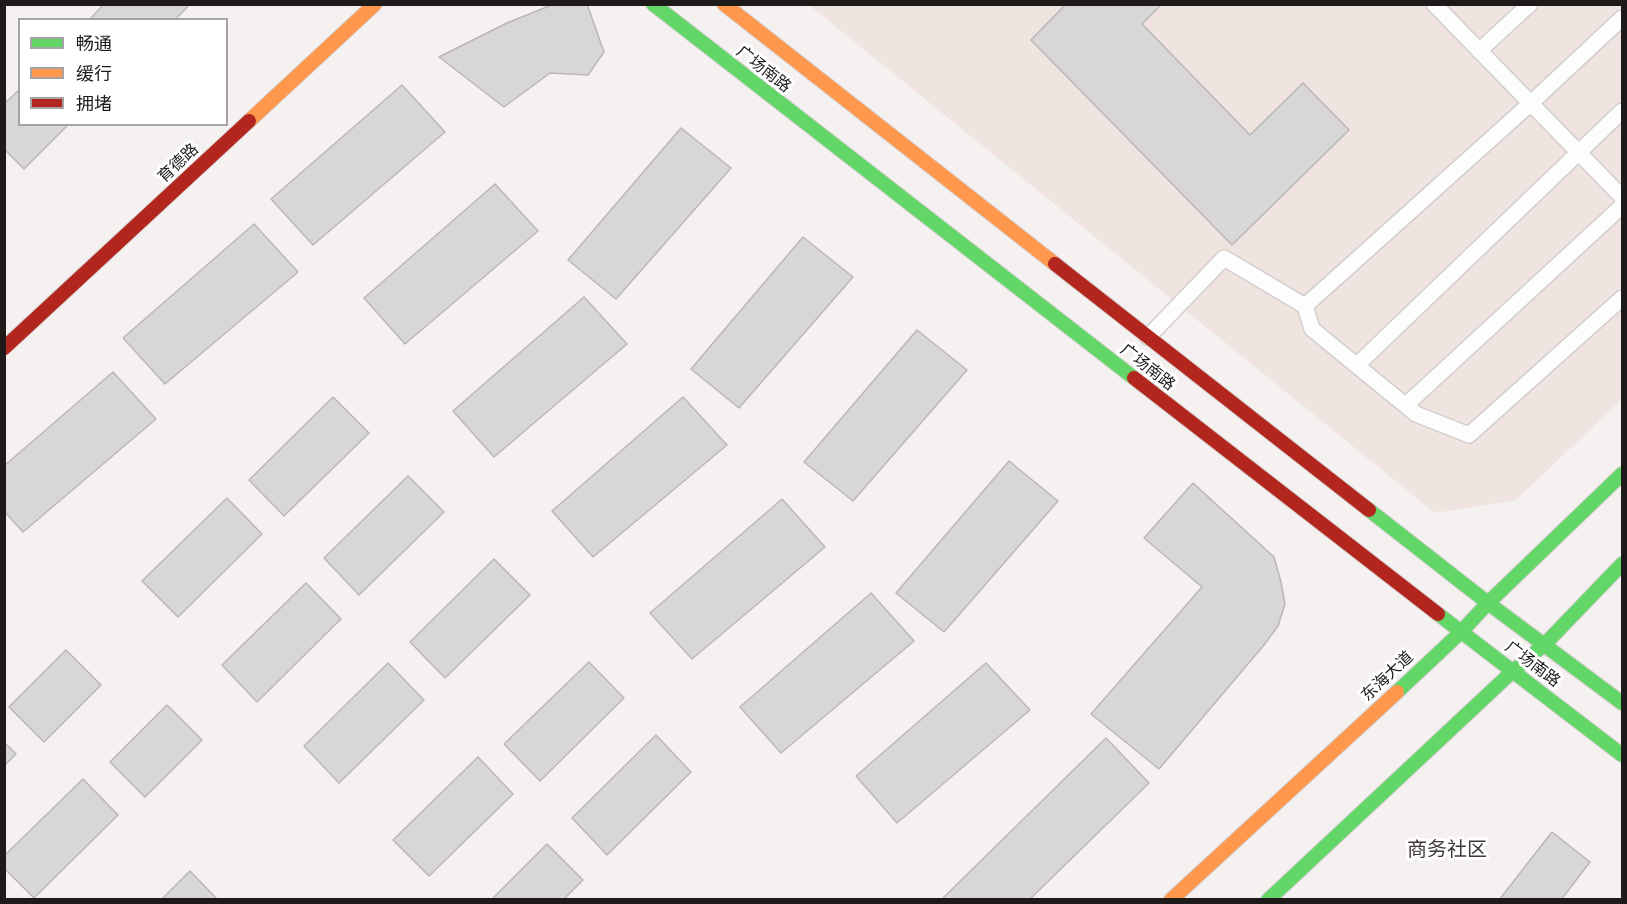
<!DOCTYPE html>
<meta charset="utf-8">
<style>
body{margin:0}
#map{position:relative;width:1627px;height:904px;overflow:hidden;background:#f5f1f0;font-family:Jost,"Noto Sans SC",sans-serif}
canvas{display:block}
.frame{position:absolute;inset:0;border:6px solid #1d1a19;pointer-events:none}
.legend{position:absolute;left:18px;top:18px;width:210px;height:108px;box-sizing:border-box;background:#fff;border:2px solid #a5a3a3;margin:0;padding:8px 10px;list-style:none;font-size:18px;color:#1d1a19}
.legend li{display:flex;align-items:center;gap:12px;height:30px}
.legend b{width:30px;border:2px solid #a5a3a3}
</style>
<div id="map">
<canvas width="1627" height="904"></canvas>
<div class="frame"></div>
<ul class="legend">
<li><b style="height:8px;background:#63d668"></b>畅通</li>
<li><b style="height:8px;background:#ff974d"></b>缓行</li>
<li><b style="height:8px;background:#b3261e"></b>拥堵</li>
</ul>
</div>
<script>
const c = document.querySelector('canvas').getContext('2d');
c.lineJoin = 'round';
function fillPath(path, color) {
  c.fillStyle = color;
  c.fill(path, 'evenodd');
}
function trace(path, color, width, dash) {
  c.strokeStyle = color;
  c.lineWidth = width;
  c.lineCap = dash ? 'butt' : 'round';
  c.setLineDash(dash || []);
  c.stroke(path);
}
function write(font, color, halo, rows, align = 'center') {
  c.font = font + ' Jost,"Noto Sans SC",sans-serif';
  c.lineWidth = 6;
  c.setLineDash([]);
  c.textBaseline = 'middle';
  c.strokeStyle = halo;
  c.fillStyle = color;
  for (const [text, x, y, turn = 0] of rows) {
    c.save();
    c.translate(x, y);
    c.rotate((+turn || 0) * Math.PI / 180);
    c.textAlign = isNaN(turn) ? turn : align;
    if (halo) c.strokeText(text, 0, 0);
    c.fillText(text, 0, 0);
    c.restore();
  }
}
const built = new Path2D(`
 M809,5H1622V399L1516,500L1435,513Z`);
const building = new Path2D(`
 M104,4H190L175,20H89Z
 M554,4H587L604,52L588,75L550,73L504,107L439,57L507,23Z
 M1066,4H1162L1142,24L1250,135L1303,83L1349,130L1232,245L1031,40Z
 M402,85L445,132L313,245L271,199Z
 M20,89V124H69L24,169L4,149V104Z
 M681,128L731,168L616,299L568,260Z
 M495,184L538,231L405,344L364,298Z
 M254,224L298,272L165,384L123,338Z
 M803,237L853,277L739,408L691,369Z
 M584,297L627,344L494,457L453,411Z
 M917,330L967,370L853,501L804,462Z
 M113,372L156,419L23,532L4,511V466Z
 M333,397L369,433L284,516L249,480Z
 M683,397L727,445L593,557L552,511Z
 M1009,461L1058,501L944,632L896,593Z
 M408,476L444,512L359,595L324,558Z
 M1193,483L1274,557L1281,582L1285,604L1278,626L1264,645L1159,769L1091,714L1202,587L1144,538Z
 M227,498L262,534L178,617L142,581Z
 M782,499L825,547L692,659L650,613Z
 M494,559L530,595L445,678L410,642Z
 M306,583L341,619L257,702L222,665Z
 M871,593L914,641L781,753L740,707Z
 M66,650L101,685L44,742L9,707Z
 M589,662L624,698L540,781L504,744Z
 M388,663L424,700L339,783L304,746Z
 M986,663L1030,710L897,823L856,776Z
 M167,705L202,740L145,797L110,762Z
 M656,735L691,772L607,855L572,818Z
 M1106,738L1149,783L1029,900H941Z
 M4,742L16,754L4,766Z
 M478,757L513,794L429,876L393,840Z
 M83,779L118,815L34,898L4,868V856Z
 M1552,832L1590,862L1561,900H1499Z
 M547,844L583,880L563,900H491Z
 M190,871L218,900H161Z`);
const lane = new Path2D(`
 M1434,4L1622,197
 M1479,51L1530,4
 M1305,306L1531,103L1622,18
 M1148,337L1224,258L1305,306L1312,329L1416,414L1469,435L1622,298
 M1357,365L1622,111
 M1406,405L1622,206`);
const fast = new Path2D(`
 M653,4L1134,378
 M1369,510L1488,603L1622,703
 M1438,614L1622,755
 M1397,692L1461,632L1488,603L1622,474
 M1268,900L1513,671L1545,644L1622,564`);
const slow = new Path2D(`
 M724,4L1055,264
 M249,121L375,4
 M1171,900L1397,692`);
const jam = new Path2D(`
 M1055,264L1369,510
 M4,348L249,121
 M1134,378L1438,614`);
const streetNames = [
 ["广场南路",763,70,38],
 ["育德路",179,164,-43],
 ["广场南路",1147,368,38],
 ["广场南路",1532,665,37],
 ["东海大道",1388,677,-43]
];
const quarterNames = [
 ["商务社区",1447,851]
];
fillPath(built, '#efe4e0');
fillPath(building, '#d9d6d7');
trace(building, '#bab7b7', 1.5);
trace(lane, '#d2cecd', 18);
trace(fast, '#d2cecd', 16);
trace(slow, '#d2cecd', 16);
trace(jam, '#d2cecd', 16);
trace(lane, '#fefdfd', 15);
trace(fast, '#63d668', 14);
trace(slow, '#ff974d', 14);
trace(jam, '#b3261e', 14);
write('16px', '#1d1a19', '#fff', streetNames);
write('20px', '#3e3836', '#fff', quarterNames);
</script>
